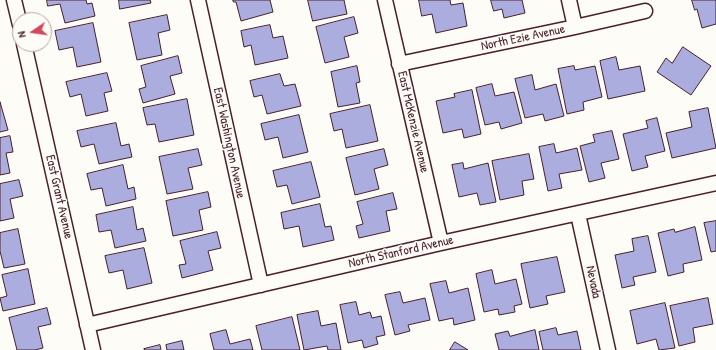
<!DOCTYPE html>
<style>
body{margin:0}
#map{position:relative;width:716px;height:350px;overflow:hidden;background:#fdfcf7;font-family:"Patrick Hand",sans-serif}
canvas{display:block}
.north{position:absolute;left:12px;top:12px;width:40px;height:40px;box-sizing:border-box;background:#fdfcf7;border:1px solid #b5a4a5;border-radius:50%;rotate:257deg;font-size:11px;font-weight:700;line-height:16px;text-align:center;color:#4a1f2b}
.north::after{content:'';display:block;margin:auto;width:14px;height:18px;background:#d1495b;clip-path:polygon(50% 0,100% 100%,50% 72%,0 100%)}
</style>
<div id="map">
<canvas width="716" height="350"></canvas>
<div class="north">N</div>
</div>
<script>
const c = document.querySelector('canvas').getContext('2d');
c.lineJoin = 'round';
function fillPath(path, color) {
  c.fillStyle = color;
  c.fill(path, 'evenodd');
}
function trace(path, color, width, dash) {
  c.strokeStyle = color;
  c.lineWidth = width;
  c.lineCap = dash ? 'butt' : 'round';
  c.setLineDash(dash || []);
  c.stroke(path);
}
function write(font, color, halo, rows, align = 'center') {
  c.font = font + ' "Patrick Hand",sans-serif';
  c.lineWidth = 3;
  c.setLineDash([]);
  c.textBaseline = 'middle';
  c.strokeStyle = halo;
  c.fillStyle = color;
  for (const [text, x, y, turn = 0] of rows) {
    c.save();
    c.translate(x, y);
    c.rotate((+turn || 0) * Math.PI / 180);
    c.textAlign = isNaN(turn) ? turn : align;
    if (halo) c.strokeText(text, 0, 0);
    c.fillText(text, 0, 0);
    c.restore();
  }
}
const building = new Path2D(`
 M47,0H86L87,4L92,3L95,16L65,23L60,4L48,6Z
 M119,0H150L151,3L120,9Z
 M233,0H270L273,12L241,21L236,2H234Z
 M308,0H344L347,14L313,21Z
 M419,0H450L451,5L463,3L467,26L436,33L432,14L422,16Z
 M491,0H522L525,13L504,18L502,9L494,11Z
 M692,0H716V24L702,28L697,9L695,10Z
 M167,15L170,30L158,33L162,55L137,60L129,23Z
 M354,17L358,33L344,37L349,57L325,63L316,27Z
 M93,23L101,62L77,67L73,47L59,50L55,31Z
 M270,25L273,38L283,36L288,58L255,65L251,45L244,47L241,31Z
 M683,47L711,66L691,95L657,72L666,58L672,63Z
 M178,56L182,73L170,76L175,94L143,103L139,89L146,87L141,66Z
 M616,57L619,70L640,66L645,91L608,99L600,61Z
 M357,66L360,82L356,83L360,103L338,107L331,72Z
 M574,66L575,70L595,66L602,97L583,102L584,110L567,114L558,69Z
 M107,73L112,91L104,93L108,111L86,116L81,94L70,97L66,82Z
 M280,74L284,86L295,84L301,106L267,114L262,95L254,97L250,81Z
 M532,75L535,90L556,84L564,116L545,121L543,114L525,118L515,79Z
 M492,84L495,96L514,92L522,123L501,129L499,122L485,125L476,88Z
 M472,90L481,134L464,138L462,129L443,133L436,101L455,97L454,94Z
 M187,99L194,135L159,142L155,124L147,125L143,108Z
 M0,102L8,130L0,132Z
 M370,105L378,141L346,148L342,129L334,131L330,114Z
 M708,108L716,148L672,158L666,133L692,127L689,112Z
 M299,115L308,152L283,158L278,137L265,140L261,124Z
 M657,118L665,151L645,156L648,167L632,171L623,134L648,128L646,121Z
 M116,123L121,146L129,144L132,157L99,164L94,144L81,147L77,131Z
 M612,131L619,159L601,163L605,178L589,182L580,146L595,142L593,135Z
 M10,136L13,152L6,153L10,173L0,175V138Z
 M554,144L556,153L577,148L582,170L559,174L562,188L548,191L539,147Z
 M198,149L202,165L188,168L193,189L167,194L159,157Z
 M384,149L388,165L374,169L379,189L355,195L346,158Z
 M529,154L534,179L522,181L524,195L500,200L492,161Z
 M311,162L320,197L292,204L287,185L277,187L273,171Z
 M463,163L464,169L488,163L496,202L480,205L477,193L459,197L452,165Z
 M123,165L128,189L134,187L136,199L106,206L102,188L91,190L87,174Z
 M19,180L23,196L10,199L14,218L0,221V184Z
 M208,192L211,207L199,210L203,230L173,236L166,201Z
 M393,193L397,209L386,211L390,231L359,238L356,226L363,224L357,202Z
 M320,204L325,227L331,226L334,240L303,247L299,226L284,229L281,213Z
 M133,207L137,230L143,228L146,241L115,248L111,230L99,232L96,215Z
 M716,221V251L711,252L704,223Z
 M695,227L702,260L683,264L684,272L668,276L658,233L674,229L675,232Z
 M18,229L25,264L4,268L0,251V233Z
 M217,232L221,248L208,251L213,270L182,278L179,265L186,264L180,241Z
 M648,236L656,272L633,277L635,285L622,288L615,255L634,251L632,239Z
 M144,248L152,283L127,289L123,270L109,273L105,256Z
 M557,257L565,292L546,296L548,304L530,308L521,264Z
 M28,269L35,304L3,311L0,298L7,296L2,275Z
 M492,270L495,284L516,279L522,304L514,306L515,312L499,315L498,309L484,312L476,274Z
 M446,281L449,293L468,288L475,320L454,325L453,318L439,321L430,284Z
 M400,292L403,303L425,298L430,320L408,325L410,331L395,335L385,295Z
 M708,298L713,324L693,328L695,342L679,346L670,306Z
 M356,302L359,315L370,312L372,318L381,316L385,335L376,337L378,344L364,348L362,340L348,343L340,305Z
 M665,303L675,348L659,350L656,339L637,344L630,311Z
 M47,308L51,324L38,327L43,348L35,350H17L9,318Z
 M318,311L321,326L336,323L341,350H328L327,346L304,350L297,315Z
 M292,317L300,350H262L256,326Z
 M556,328L558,335L577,331L581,350H543L539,332Z
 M226,330L230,344L250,339L253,350H214L210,334Z
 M535,330L539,350H499L495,334L508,331L510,336Z
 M182,341L184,350H167L166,345Z
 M455,342L468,350H450Z
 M160,345L161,350H145L144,349Z`);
const minor = new Path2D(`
 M14,0L20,25
 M198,0L261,285
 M385,0L441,243
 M569,0L575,27
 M24,44L93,350
 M399,64L575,27L645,11
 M578,214L608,350
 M87,325L441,243L716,183`);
const streetNames = [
 ["North Ezie Avenue",523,38,-12],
 ["East McKenzie Avenue",413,122,77],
 ["East Washington Avenue",229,143,78],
 ["East Grant Avenue",59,197,77],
 ["North Stanford Avenue",401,252,-13],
 ["Nevada",593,282,78]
];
fillPath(building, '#aaadde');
trace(building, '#4a1f2b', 1);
trace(minor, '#4a1f2b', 17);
trace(minor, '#fdfcf7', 14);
write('13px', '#4a1f2b', '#fdfcf7', streetNames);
</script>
